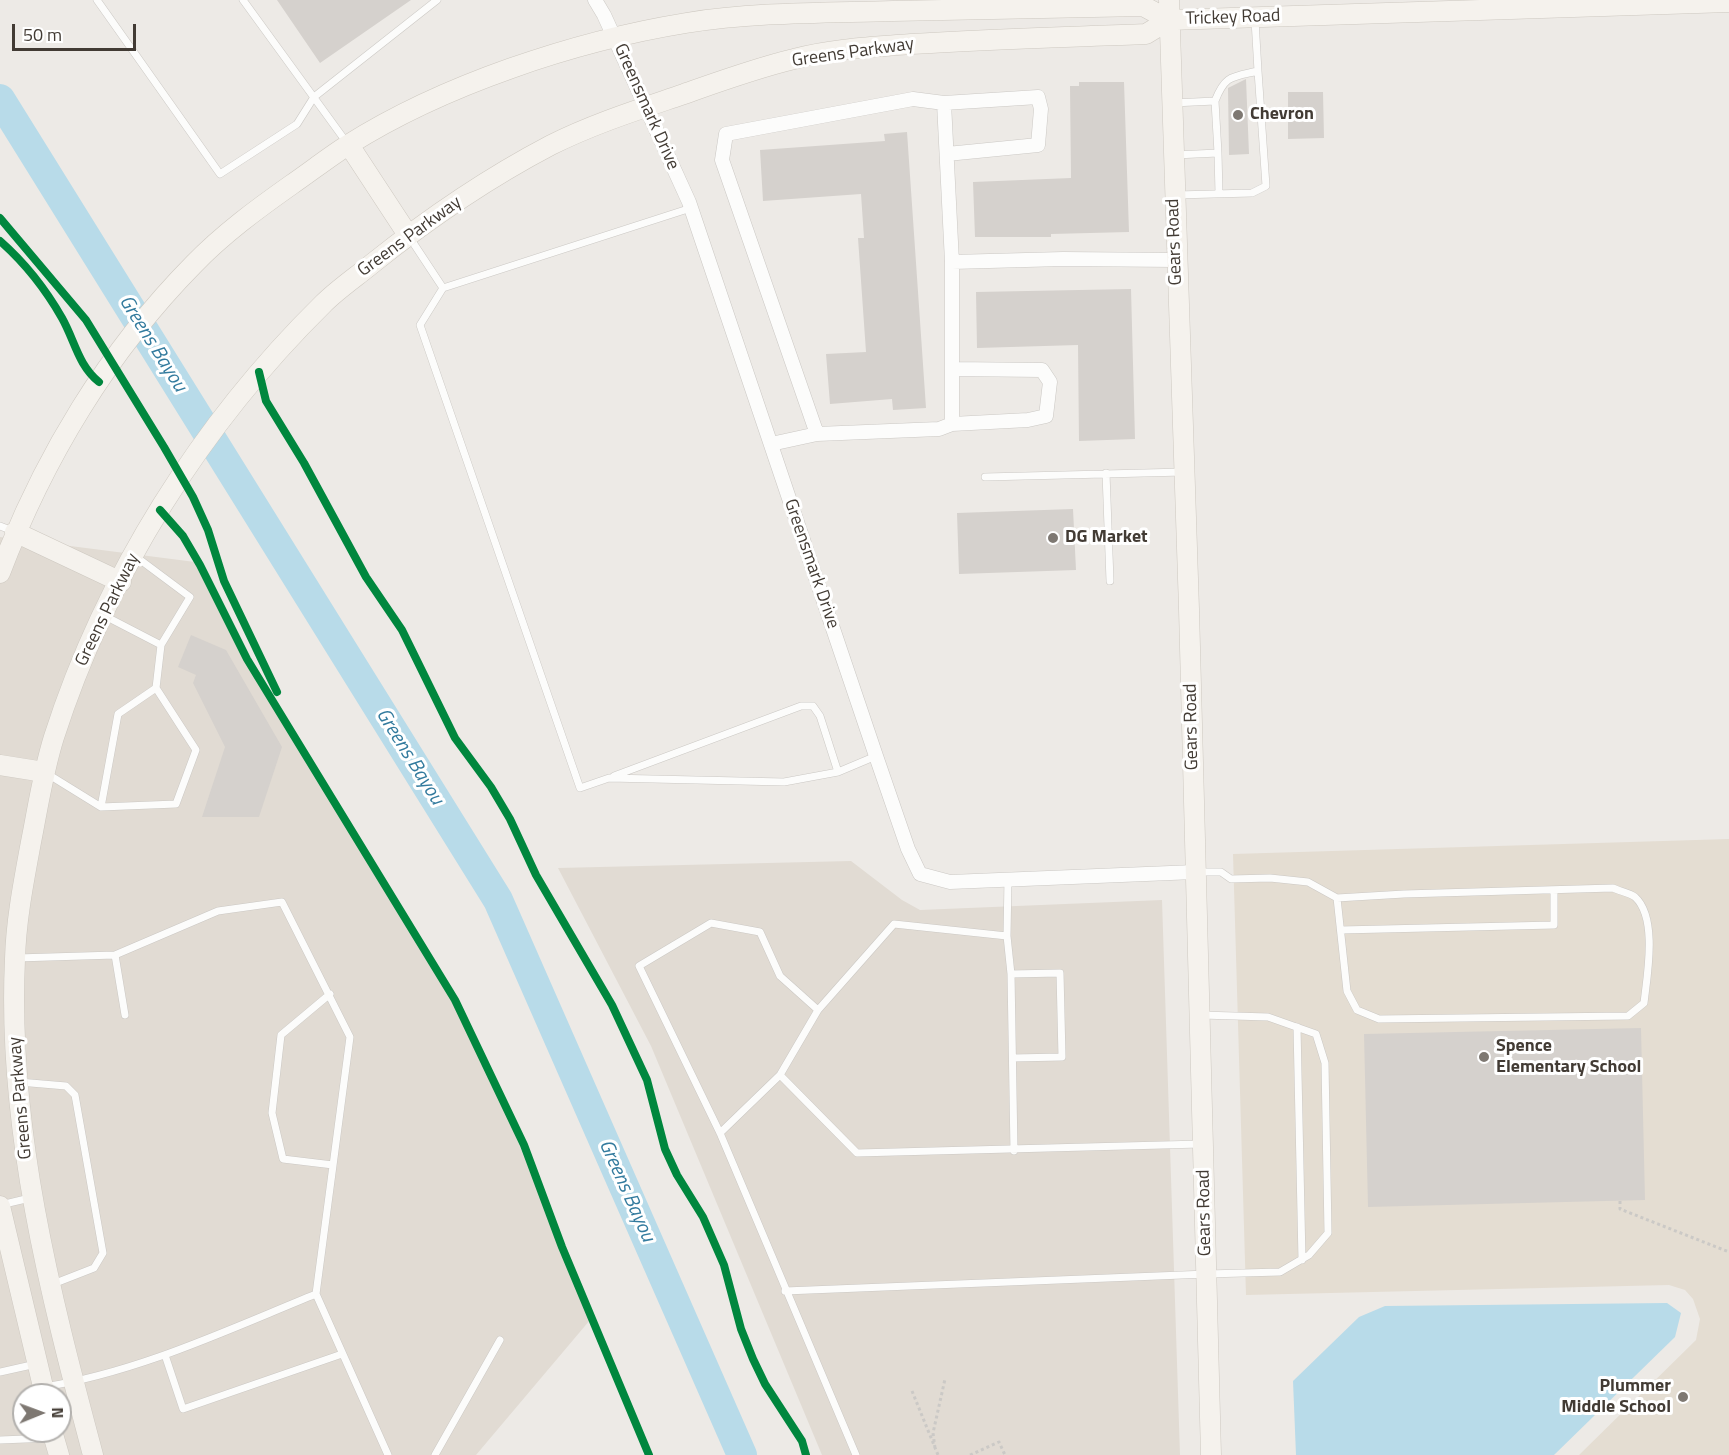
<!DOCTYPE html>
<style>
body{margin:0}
#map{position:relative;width:1729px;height:1455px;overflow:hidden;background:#edeae6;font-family:"Titillium Web",sans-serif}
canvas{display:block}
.north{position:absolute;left:12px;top:1383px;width:60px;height:60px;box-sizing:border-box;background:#fff;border:2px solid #b3b1ae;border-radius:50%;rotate:89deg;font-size:16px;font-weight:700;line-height:24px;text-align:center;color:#423b34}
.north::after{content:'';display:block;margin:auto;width:21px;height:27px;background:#7e7872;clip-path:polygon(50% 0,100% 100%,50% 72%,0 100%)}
.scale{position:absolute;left:12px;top:24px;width:124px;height:27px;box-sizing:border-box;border:3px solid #423b34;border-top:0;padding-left:8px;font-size:18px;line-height:21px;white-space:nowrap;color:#423b34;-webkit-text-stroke:4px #fff;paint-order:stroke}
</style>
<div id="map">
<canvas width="1729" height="1455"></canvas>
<div class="north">N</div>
<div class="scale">50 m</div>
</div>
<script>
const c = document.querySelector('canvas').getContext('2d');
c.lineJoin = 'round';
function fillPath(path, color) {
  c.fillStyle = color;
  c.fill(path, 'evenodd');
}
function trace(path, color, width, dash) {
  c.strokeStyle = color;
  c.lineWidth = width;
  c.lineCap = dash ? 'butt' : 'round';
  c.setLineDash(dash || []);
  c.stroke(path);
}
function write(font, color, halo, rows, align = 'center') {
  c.font = font + ' "Titillium Web",sans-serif';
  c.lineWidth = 6;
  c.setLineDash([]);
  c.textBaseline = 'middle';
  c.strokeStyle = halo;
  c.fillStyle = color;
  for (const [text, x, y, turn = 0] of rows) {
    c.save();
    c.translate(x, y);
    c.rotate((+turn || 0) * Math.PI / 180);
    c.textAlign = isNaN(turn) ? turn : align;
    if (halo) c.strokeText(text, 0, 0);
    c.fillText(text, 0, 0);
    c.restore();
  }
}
const residential = new Path2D(`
 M0,537L195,562L289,726L469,1021L590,1320L476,1455H0ZM24,1395H60V1431H24Z
 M851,861L902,900L920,910L1162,900L1180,1455H822L651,1046L558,868Z`);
const education = new Path2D(`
 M1729,839V1455H1579L1696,1340L1700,1319L1693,1299L1685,1290L1669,1285L1246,1295L1233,854Z`);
const water = new Path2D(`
 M1667,1303L1681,1313L1675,1337L1554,1455H1296L1293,1381L1359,1317L1385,1306Z`);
const river = new Path2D(`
 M0,99L498,900L742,1455`);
const building = new Path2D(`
 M277,0H411L320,63Z
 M1246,79L1249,154L1229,155L1228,88Z
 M1079,82H1124L1129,232L1051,234V237H975L973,182L1071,178L1070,86H1079Z
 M1288,92H1323L1324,138L1288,139Z
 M907,132L926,408L893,410L892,399L830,404L826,354L866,352L858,238H864L861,194L763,201L760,150L885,141L884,134Z
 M1131,289L1135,439L1079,441L1078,345L977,348L976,292Z
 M1073,509L1076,570L959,574L957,513Z
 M191,635L226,650L282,747L259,817H202L225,747L193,683L196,675L178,667Z
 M1641,1028L1645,1200L1368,1207L1364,1034Z`);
const path = new Path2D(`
 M1620,1201V1209L1729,1252
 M912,1391L938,1455
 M935,1448L933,1433L945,1379
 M970,1455L999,1442L1005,1455`);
const lane = new Path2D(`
 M97,0L220,174L297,124L314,97L437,0
 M243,0L347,143
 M1215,101C1225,75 1232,77 1258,71L1255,20
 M1173,103L1215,101L1218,153L1175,155
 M1218,153L1219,194
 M1176,195L1252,193L1266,186L1258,71
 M410,238L443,288L420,325L580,788L609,778L784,782L838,772L876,756
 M443,288L691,208
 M1106,473L1110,581
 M985,477L1184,472
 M0,526L13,531
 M105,616L161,645
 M46,773L101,807L176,804L196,750L156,688L161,645L190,597L135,556
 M614,776L801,706H813L820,716L838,772
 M101,807L118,714L156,688
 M1197,872H1221L1231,879L1270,878L1308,882L1337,898L1404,894L1613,888C1619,891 1630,893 1635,897C1658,918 1647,976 1644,1003L1628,1016L1379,1019L1357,1010L1347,991L1337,898
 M1008,878L1007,936L1011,974L1014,1151
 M1341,930L1554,925V890
 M115,955L125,1015
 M17,958L115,955L218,911L282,902L350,1037L316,1294L388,1455
 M1011,974L1060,973L1062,1057L1013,1058
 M330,994L281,1035L272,1113L283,1159L333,1165
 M818,1010L780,976L760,932L711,923L639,966L720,1133L856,1455
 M1297,1027L1302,1260
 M780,1075L857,1153L1201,1144
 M19,1082L66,1086L75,1095L103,1253L94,1268L53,1284
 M720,1133L780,1075L818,1010L894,924L1007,936
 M0,1205L30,1198
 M785,1291L1207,1274L1280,1272L1309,1255L1328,1233L1325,1063L1316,1034L1268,1017L1201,1015
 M165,1355L183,1409L342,1354
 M0,1372L36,1364
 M44,1387C139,1372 227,1330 316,1294
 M0,1440L51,1438
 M435,1455L500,1340`);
const street = new Path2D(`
 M595,0L604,15L689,202L876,756L908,849L920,874L950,882L1195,872
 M944,103L1038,97L1041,109L1038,145L947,154
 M952,369L1042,370L1050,382L1046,416L1028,420L952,424
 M817,434L939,429L952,424V262
 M771,444L817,434L722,160L726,134L913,99L944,103L952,262L1063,259L1176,260`);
const secondary = new Path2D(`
 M1169,0L1189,609L1211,1455
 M349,145L408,235
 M15,532L121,582
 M0,573C43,459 108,351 194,264C223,234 257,209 291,185C310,172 329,157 348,145C443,85 575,41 686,23C754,12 824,13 893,11C977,10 1060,8 1143,6L1169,20L1729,2
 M0,765L44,772
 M0,1206L45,1395
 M52,1431L59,1455
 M93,1455C50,1294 7,1127 15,959C16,920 24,880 31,842C38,807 43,772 54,737C106,575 202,423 323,304C338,289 356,277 373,263C428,219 488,178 551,145C593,124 637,110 681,95C718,82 756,68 794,59C831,49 872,47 911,44C989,39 1068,37 1146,34L1169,20`);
const cycleway = new Path2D(`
 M0,218L86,320L164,447L193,497L208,530L224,581L277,692
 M0,241C25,263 46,290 62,318C75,341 78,365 99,382
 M259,372L266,401L304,463L366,577L402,630L455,738L491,787L510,819L536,875L612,1005L647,1080L665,1149L677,1175L703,1217L724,1265L741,1329L753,1359L765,1384L802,1441L806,1455
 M160,510L183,536L200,565L247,659L455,1000L524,1145L562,1247L649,1455`);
const markers = [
 [1238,115,6,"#7e7872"],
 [1053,538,6,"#7e7872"],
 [1484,1057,6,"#7e7872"],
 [1683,1397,6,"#7e7872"]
];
const streetNames = [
 ["Trickey Road",1233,18,-2],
 ["Greens Parkway",853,53,-8],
 ["Greensmark Drive",646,107,66],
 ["Greens Parkway",410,237,-36],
 ["Gears Road",1175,242,-92],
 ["Greensmark Drive",811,564,71],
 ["Greens Parkway",108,610,-64],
 ["Gears Road",1192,727,-91],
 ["Greens Parkway",21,1098,-95],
 ["Gears Road",1205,1213,-91]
];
const poiNames = [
 ["Chevron",1250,115],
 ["DG Market",1065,538],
 ["Spence",1496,1047],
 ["Elementary School",1496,1068],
 ["Plummer",1671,1387,"right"],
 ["Middle School",1671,1408,"right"]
];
const waterNames = [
 ["Greens Bayou",152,344,58],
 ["Greens Bayou",409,757,58],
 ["Greens Bayou",626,1191,66]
];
fillPath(residential, '#e1dbd3');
fillPath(education, '#e4ddd2');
fillPath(water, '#b8dbe9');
trace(river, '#b8dbe9', 30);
fillPath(building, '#d5d1cd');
trace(lane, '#cbc8c4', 8);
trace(street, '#cbc8c4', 15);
trace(secondary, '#cdc8c0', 21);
trace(path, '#cbc9c6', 3, [3, 3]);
trace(lane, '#fcfcfb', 7);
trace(street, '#fcfcfb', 14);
trace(secondary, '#f5f2ed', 20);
trace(cycleway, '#00873e', 8);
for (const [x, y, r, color] of markers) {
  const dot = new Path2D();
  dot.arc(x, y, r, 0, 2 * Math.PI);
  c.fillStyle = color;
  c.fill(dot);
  trace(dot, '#fff', 2);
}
write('18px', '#423b34', '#fff', streetNames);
write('bold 18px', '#423b34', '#fff', poiNames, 'left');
write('italic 20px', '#337b9e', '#fff', waterNames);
</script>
